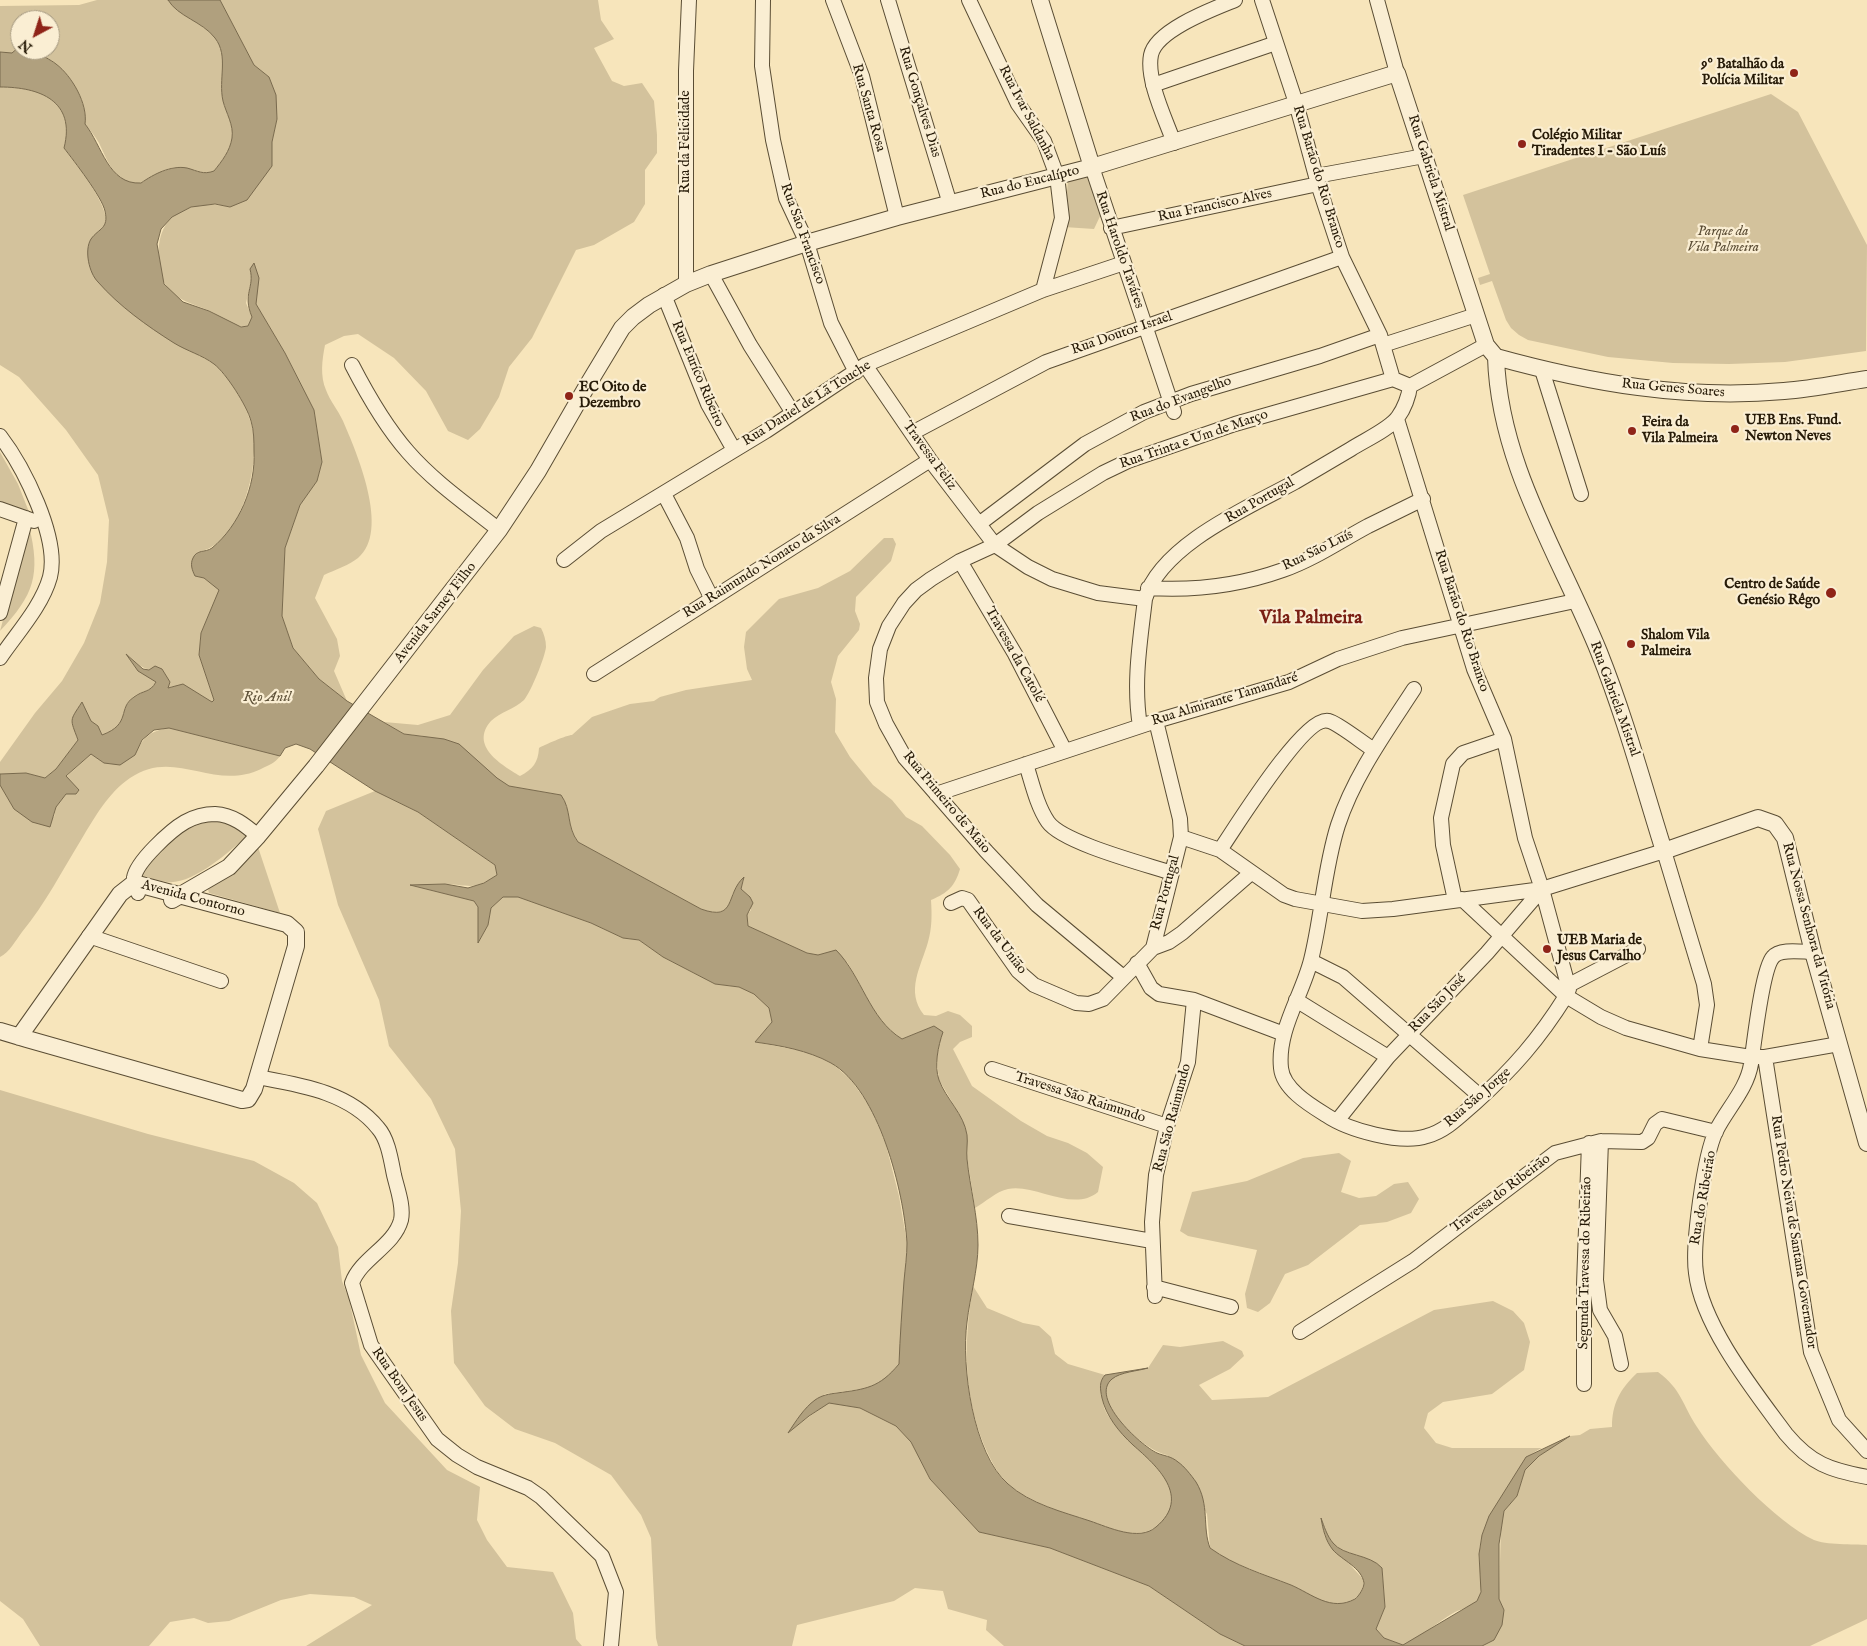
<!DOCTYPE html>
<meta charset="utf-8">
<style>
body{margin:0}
#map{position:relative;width:1867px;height:1646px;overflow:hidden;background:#f7e5bb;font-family:"IM FELL English",serif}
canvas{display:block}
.north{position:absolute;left:10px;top:10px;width:50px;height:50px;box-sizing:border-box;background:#faeed3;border:1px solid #a59981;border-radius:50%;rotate:220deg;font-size:14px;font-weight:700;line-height:20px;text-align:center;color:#261a07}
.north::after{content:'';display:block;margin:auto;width:18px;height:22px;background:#8f2418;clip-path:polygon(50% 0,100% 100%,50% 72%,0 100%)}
</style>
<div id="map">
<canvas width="1867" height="1646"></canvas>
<div class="north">N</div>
</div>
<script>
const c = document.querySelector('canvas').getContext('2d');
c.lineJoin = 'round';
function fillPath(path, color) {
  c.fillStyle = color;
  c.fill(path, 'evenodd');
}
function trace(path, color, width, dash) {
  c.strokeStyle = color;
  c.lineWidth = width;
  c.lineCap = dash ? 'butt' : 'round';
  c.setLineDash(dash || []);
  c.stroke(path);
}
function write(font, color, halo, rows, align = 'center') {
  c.font = font + ' "IM FELL English",serif';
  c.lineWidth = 4.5;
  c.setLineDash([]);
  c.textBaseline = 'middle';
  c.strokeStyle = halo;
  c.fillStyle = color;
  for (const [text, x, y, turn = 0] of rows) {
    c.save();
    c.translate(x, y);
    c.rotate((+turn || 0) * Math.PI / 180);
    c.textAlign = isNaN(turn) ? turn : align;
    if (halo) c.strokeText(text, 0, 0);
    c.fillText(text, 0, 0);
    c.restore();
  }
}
const green = new Path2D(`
 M97,0H168C178,17 202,21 215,38C229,56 218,79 223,101C226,113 234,125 232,138C230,151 222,161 214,171C198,176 192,167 177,167C164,168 153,177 142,182C119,194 106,157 99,143C95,136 90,130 85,124C88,104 72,76 56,64C50,59 42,57 38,50H50V20H20V46L12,53L0,52V6L79,5Z
 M220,0H598L601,20L614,39L594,48L612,81L624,86L642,83L654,101L657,135V153L645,170V204L634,222L594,245L576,250L532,338L509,367L499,397L480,429L468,440L448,431L426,391L394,358L358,334L344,336L325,345C322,360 320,376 326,390C330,401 338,410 343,421C356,451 391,531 358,558C349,565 335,570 324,575L315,598L337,639L340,656L334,671L347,701L319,679L293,648L282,616L285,548L300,505L317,481L322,462L314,410L285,353L256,304V294L252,277L246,303L252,317L248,326C235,329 222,317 210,311C194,304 176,301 165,284C161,279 159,266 159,259C155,213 191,199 230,207L272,166V142L277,119L269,77L254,65Z
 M0,87C41,87 75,101 64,148C75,163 112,208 105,225C102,231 97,235 92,239L196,354C202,357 210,361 216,365C230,379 244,402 250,420C264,456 242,547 197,552L195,576L204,578L220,590L201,633L199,655L214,700L212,702C197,695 185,681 168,688L170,682L162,669C143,671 141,667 128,655C138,676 144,669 156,682C150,693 142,690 133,697C117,709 132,724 102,735L98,726L91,722L82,702L75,732L78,740L56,769L45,778L26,773L0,774V762L35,713L62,681L84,643L100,603L107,562L109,520L98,475L66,430L19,377L0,365Z
 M1771,94L1798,112L1867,245L1866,351L1785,362L1729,364L1673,363L1608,357L1528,340L1519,335L1511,328L1506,320L1492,281L1480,285L1478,278L1490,274L1463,195Z
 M1091,174L1102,212L1094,229L1064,227L1068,180Z
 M0,452L18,484L29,512L0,503Z
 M29,526C41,575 34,595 0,631Z
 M884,538H893L896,544L891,561L856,597L855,611L860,624L859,630L838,656L831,682L836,699L835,732L850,757L873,785L892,800L906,817L922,826L950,855L960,869C955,886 948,893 931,900C932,915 932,928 928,942C921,967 905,991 924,1015L936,1016L948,1011L960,1015L972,1026V1037L960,1042L953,1049L972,1086L1021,1121L1047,1136L1068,1143L1087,1153L1103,1167L1098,1192C1073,1213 1034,1183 1008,1189C997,1191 984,1203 975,1208L967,1157V1134L958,1112L939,1080L937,1061L939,1043L934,1026L902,1039C874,1022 864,988 847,962L807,953L748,926L747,915L751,910L750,897L741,889L744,879L733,893L729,907C719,914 712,913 701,909L578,842C566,826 572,810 561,795L509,786L423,736L404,734L384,722L418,725L450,715L483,670L514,636L534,626L541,628C544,634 546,640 546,647C545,657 531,692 524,700C515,709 500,712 491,721C469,746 502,765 520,776C533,769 538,763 539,748C544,745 567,735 572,735L592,717L630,704L654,701L660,697L686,690L752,680L747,669L744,647L746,632L779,599L818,588L850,571Z
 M169,728L280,756C275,763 269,765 261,769C213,792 175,747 130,778C108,793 95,817 81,840C62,871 45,904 22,932C16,940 9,953 0,957V785L14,809L54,817L56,807L66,793L76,794L79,790L66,777L91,754L104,763L135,755C143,737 150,731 169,728Z
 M375,791L418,812L495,865L497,875C472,891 472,885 445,884C434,884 424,885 413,886L474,901L478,907L479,942L488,925L491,908L503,897H518L591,923L623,938L639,940L663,957L715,984L739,987L754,994L769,1008L772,1022L755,1042L807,1052L833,1064L851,1080L871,1108L886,1145L899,1196L907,1243L899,1364L887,1379L869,1388L825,1394L805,1409L790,1431L829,1402L860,1408L896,1426L911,1442L930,1479L979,1532L1050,1548L1149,1586L1220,1634L1245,1646H1004L986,1630L987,1620L948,1609L943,1591L915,1588L894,1601L797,1625L792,1646H658L656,1638L651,1538L641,1515L611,1475L555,1443L515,1429L485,1406L454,1363L451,1311L458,1263L461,1211L455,1149L431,1099L389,1046L379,1000L338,905L318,829L326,811Z
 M220,819L237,825L248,835C230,851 193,885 167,882C158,881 149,877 140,875C165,843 179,827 220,819Z
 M257,844L280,913L209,893L207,885Z
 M0,1090L148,1134L254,1161L294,1183L317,1203L338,1247L342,1281L349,1299L361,1355L385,1403L447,1470L480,1487L477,1520L487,1540L507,1567L553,1572L573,1613L576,1639L582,1646H306L372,1605L354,1597L310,1594L281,1600L229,1621L208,1623L194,1618L170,1622L149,1646H40L23,1619L0,1601Z
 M1339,1153L1351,1161L1341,1192L1359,1198L1376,1196L1394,1184L1408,1182L1419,1199L1411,1213L1387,1222L1360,1225L1308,1265L1285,1274L1270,1303L1258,1312L1247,1308L1245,1294L1257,1250L1188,1236L1180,1231L1192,1192L1247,1181L1303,1158Z
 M973,1286L987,1308L1023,1323L1039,1326L1051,1337L1055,1354L1068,1364L1105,1375C1100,1382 1100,1387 1102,1396C1103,1400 1103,1406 1105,1410C1119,1441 1197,1481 1164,1520C1146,1541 1121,1532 1098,1524C1069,1514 1032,1505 1008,1484C1000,1477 994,1466 989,1456C963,1402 963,1344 973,1286Z
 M1493,1301L1513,1311L1524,1323L1530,1342L1524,1370L1492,1394L1443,1402L1428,1413L1424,1428L1436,1443L1452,1448H1542C1521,1458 1522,1467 1510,1485C1496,1507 1481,1526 1479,1554C1478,1568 1485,1587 1478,1599C1474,1606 1462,1609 1455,1612C1437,1622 1422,1637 1403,1645L1384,1638L1376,1629L1385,1607L1382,1568C1369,1555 1351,1556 1335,1546C1329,1541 1325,1529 1322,1521L1325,1537L1363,1579C1366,1602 1340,1607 1322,1601C1311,1598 1301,1590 1291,1585C1263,1573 1235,1566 1210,1548L1207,1514L1167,1455C1146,1451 1094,1407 1108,1382C1114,1372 1138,1371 1148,1368L1163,1345L1180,1347L1223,1341L1242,1351L1244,1356L1230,1369L1199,1385L1212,1400L1268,1397L1434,1310Z
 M1658,1372C1682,1390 1682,1404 1697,1427C1720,1463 1776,1522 1814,1540C1825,1545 1854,1544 1867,1545V1619L1810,1646H1482L1494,1640L1504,1610L1499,1599L1501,1526L1504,1511L1517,1496L1525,1470L1539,1456L1570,1436L1580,1435L1590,1429L1612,1427C1612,1404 1620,1389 1637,1373Z`);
const water = new Path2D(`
 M168,0H220L254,65L269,77L276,95L277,119L272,142V166L247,200L230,207L215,204L191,207L172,217L161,229L157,244L164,284L183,302L209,311L241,327L248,326L252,317C242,293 255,288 250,269L254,263L259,278L256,304L285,353L314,410L322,462L317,481L300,505L285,548L282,616L293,648L319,679L347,701L404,734L444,739L459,744L497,778L509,786L561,795C572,810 566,826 578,842L701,909C737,922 725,894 744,877L741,889L750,897L753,903L747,915L748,926L807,953L818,955L836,950C862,976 869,1019 902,1039L934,1026L943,1032C938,1046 934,1066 939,1080C946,1099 964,1114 967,1135C968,1143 966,1151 967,1159C970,1188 978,1216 978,1245C978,1270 970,1296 967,1322C961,1366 973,1454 1008,1484C1030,1504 1063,1512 1090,1521C1108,1527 1139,1542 1156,1527C1192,1497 1157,1466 1133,1445C1119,1432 1106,1416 1102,1398C1100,1388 1099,1382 1105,1375L1148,1368C1138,1371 1120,1372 1112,1379C1089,1398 1140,1445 1157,1453C1164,1456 1171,1456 1178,1462C1184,1466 1191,1475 1196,1482C1210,1505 1202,1527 1210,1548C1235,1566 1263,1574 1291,1585C1312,1594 1331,1612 1355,1599C1359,1596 1364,1588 1364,1583C1362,1568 1342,1560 1333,1550C1325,1540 1323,1529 1321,1518C1324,1526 1327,1536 1333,1543C1343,1556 1370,1554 1382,1568L1385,1607L1376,1629L1384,1638L1403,1645L1477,1601L1481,1592L1479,1554L1482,1535L1489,1516L1526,1457L1570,1436L1539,1456L1525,1470L1517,1496L1504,1511L1499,1544V1599L1504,1610L1502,1625L1494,1640L1482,1646H1245L1220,1634L1149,1586L1050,1548L979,1532L930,1479L911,1442L896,1426L860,1408L829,1403L809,1416L788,1433C796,1421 804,1408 815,1400C822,1395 829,1394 837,1393C866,1389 879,1388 899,1364C900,1337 902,1309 904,1281C905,1269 907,1256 907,1243C904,1192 879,1090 831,1063C807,1050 782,1046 755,1042L772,1022L769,1008L754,994L739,987L715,984L663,957L639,940L623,938L591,923L518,897H503L491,908L488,925L478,943V907L474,901L410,885L445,884L468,888L484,883L497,875L495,865L418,812L375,791L310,749L296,744L285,748L280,756L169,728L154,730L142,740L135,755L120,765L104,763L91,754L66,776L79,790L76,794H66L56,807L50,827L32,822L14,809L0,785V774L26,773L45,778L56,769L78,740C70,718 69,722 82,702L91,721L98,726L102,735C132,724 117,708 134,697C143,690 150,693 156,682L138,671L126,654L143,669L149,670L155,666L162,669L170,682L168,688L183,684L212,702L214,700L199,655L201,633L219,590L204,578L195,576C192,570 190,564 193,558C197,549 205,553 212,548C239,526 256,486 254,451C254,442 254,430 251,421C247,406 226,373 214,364C202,355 187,351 174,343C147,326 119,306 98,282C89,273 84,250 91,239C99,228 109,229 105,211C102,197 74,161 64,148C76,101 40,87 0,87V52L12,53L20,46V50H38C42,57 50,59 56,64C72,76 88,104 85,124C102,145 108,185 141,183C154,174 171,165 187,168C198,171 203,175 214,171C222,161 230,151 232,138C234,125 226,113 223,101C218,79 229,56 215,38C202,21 178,17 168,0Z`);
const minor = new Path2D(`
 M763,0L762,66L773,140L786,198L807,243L831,323L856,372
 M833,0L862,76L897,217
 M888,0L950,204
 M969,0L1018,104L1044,141L1057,176L1062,218L1043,290
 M1262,0L1296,103L1318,184L1342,257L1380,335L1393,379
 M1377,0L1397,73
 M1153,85L1276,43
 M1174,143C1166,120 1146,80 1151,55C1156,30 1213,9 1235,0
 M1092,167L1174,412
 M1316,176L1424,156
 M1111,228L1318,184
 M711,274L750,345L793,413
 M686,284V71L689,0
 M664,295L708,404L734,450
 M1383,345L1476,315
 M352,365C368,396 385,426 408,452C434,482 469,506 499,530
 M865,365L930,460L995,545L1028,567L1052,579L1098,593L1145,599
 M1542,370L1581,494
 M1410,386L1486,345
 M1397,419L1474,669L1504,739L1525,838L1542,889L1569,989L1566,996C1539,1039 1513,1069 1475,1103C1461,1115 1446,1131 1427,1136C1401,1145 1348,1130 1326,1115C1310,1105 1283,1089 1281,1068C1277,1030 1302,996 1311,960C1322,916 1324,869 1338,825C1354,776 1386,732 1414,689
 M912,433L1046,362L1342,257
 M0,436C23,466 60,538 50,577C42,606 17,633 0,658
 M664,494L687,538L697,569L712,599
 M0,509L34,521
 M979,524L1085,444L1144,412L1191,394L1320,356L1380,335
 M564,560L601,531L766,431L865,365L1043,290L1124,263
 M960,561L1015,654L1065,751
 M1148,588C1194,591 1241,585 1283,570C1314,559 1340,541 1368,526C1386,517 1405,508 1423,499
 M0,613L26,518
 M594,674L930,460
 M1140,726C1133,683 1140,642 1145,599C1161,545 1249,507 1295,482C1314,471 1332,460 1351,449C1363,441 1390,429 1398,417C1404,409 1409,396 1410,386
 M1026,764C1032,783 1037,806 1048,822C1063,843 1145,864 1172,873
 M936,794L1156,721L1289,682L1338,659L1402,638L1575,601
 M1181,837L1220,850L1284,895L1295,899L1362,911L1393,909L1542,889L1664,851L1704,984L1707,1005L1700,1049
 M1220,850C1234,830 1305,714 1329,721C1338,723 1364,744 1374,750
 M138,893C136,888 133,884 134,878C136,862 171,830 185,822C194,817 205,814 215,814C233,815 245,825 258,836
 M1462,899L1566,996L1601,1017L1626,1028L1700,1049L1751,1057H1765L1839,1044
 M1455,900L1443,845L1441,818L1453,764L1463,753L1504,739
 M951,903L962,898L968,900L1018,971L1034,985L1076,1003L1089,1004L1103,999L1153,948L1169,942L1182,933L1251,873
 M89,936L221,981
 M1153,948L1181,837L1180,819L1156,721
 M1813,952C1802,952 1780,948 1773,957C1762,969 1754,1045 1751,1064C1747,1089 1727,1109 1716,1131C1704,1156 1692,1246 1696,1273C1702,1326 1755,1392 1786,1434C1811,1464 1830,1470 1867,1477
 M1311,961L1343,977L1481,1097
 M1137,963L1151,988L1159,994L1194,1000L1284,1034
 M1122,976L1037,905L986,851L905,758L886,724L877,702L876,678L880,649L889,626L904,603L916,590L931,579L960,561L995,545L1038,513L1103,473L1128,461L1235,424L1393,379L1410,386
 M1569,985L1638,949
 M1296,1000L1388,1057
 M1765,1057L1811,1352L1839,1420L1867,1451
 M992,1069L1167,1126
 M257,1077C300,1085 349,1092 378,1128C388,1139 391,1160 394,1175C397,1188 404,1206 401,1220C394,1246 361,1258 352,1283L371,1345L437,1439L457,1455L477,1467L528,1488L541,1497L602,1556L616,1592L611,1646
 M1337,1121L1388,1057L1487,953L1542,889
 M1601,1141L1596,1280L1600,1310L1615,1336L1621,1364
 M1009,1216L1152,1241
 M1154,1287L1231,1307
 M1155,1296L1152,1222L1156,1175L1167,1126L1188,1062L1194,1000
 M1300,1332L1413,1261L1555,1153L1601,1141L1642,1142L1648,1138L1655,1124L1662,1119L1716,1132
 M1584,1384V1285L1589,1143`);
const tertiary = new Path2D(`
 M1040,0L1092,167
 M1496,357C1499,464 1560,556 1599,652C1625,717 1643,784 1664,851L1758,818L1775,824L1785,838L1813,952L1867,1143
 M172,900L229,867L258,836L316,766L499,530L538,471L587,386L622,328L633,317L649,305L686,284L711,274L807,243L897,217L1092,167L1397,73L1486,345L1496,357C1590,383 1686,400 1784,391C1812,389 1840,383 1867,379
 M0,1031L27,1039L242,1100L248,1099L254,1089L296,946V932L287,924L134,883L120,894L19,1037`);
const markers = [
 [1794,73,5,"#8f2418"],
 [1522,144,5,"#8f2418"],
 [569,396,5,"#8f2418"],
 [1735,429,5,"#8f2418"],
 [1632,431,5,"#8f2418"],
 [1831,593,6,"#8f2418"],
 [1631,644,5,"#8f2418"],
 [1547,949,5,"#8f2418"]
];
const poiNames = [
 ["9º Batalhão da",1784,65,"right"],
 ["Polícia Militar",1784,81,"right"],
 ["Colégio Militar",1532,136],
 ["Tiradentes I - São Luís",1532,152],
 ["EC Oito de",579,388],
 ["Dezembro",579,404],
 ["UEB Ens. Fund.",1745,421],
 ["Newton Neves",1745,437],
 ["Feira da",1642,423],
 ["Vila Palmeira",1642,439],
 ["Centro de Saúde",1820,585,"right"],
 ["Genésio Rêgo",1820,601,"right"],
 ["Shalom Vila",1641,636],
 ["Palmeira",1641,652],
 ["UEB Maria de",1557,941],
 ["Jesus Carvalho",1557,957]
];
const streetNames = [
 ["Rua Gonçalves Dias",919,102,73],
 ["Rua Santa Rosa",868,108,74],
 ["Rua Ivar Saldanha",1026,113,62],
 ["Rua da Felicidade",686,142,-90],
 ["Rua Gabriela Mistral",1430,173,72],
 ["Rua Barão do Rio Branco",1318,177,73],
 ["Rua do Eucalípto",1030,183,-14],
 ["Rua Francisco Alves",1215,206,-12],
 ["Rua São Francisco",802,234,70],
 ["Rua Haroldo Taváres",1119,250,71],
 ["Rua Doutor Israel",1122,334,-19],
 ["Rua Euríco Ribeiro",697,374,67],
 ["Rua Genes Soares",1673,389,5],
 ["Rua do Evangelho",1181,400,-21],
 ["Rua Daniel de Lã Touche",807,404,-32],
 ["Rua Trinta e Um de Março",1194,440,-19],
 ["Travessa Feliz",929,456,54],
 ["Rua Portugal",1260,501,-30],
 ["Rua São Luís",1318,551,-26],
 ["Rua Raimundo Nonato da Silva",762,567,-32],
 ["Avenida Sarney Filho",436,613,-52],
 ["Rua Barão do Rio Branco",1461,621,72],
 ["Travessa da Catolé",1014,655,61],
 ["Rua Gabriela Mistral",1614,699,70],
 ["Rua Almirante Tamandaré",1225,700,-17],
 ["Rua Primeiro de Maio",946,803,50],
 ["Rua Portugal",1166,893,-75],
 ["Avenida Contorno",193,899,15],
 ["Rua Nossa Senhora da Vitória",1808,926,75],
 ["Rua da União",999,941,53],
 ["Rua São José",1438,1004,-46],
 ["Travessa São Raimundo",1080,1098,18],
 ["Rua São Jorge",1478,1098,-41],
 ["Rua São Raimundo",1173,1118,-75],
 ["Travessa do Ribeirão",1501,1194,-37],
 ["Rua do Ribeirão",1704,1198,-80],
 ["Rua Pedro Neiva de Santana Governador",1793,1232,81],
 ["Segunda Travessa do Ribeirão",1586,1263,-89],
 ["Rua Bom Jesus",399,1385,55]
];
const parkNames = [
 ["Parque da",1723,232],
 ["Vila Palmeira",1723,248]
];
const waterNames = [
 ["Rio Anil",267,698]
];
const districtNames = [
 ["Vila Palmeira",1311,619]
];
fillPath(green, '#d3c29c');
fillPath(water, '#b0a07e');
trace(water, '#796a4e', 1);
trace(minor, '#5a4d34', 16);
trace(tertiary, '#5a4d34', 18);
trace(minor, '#faeed3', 14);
trace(tertiary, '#faeed3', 16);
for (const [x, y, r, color] of markers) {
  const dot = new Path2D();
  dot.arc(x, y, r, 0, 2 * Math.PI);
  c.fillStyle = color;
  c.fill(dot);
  trace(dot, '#faeed3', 2);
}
write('bold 14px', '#261a07', '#faeed3', poiNames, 'left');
write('14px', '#261a07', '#faeed3', streetNames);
write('italic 14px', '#5a4c34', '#faeed3', parkNames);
write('italic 15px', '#5d5037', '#faeed3', waterNames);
write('bold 19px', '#7a1f14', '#faeed3', districtNames);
</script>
